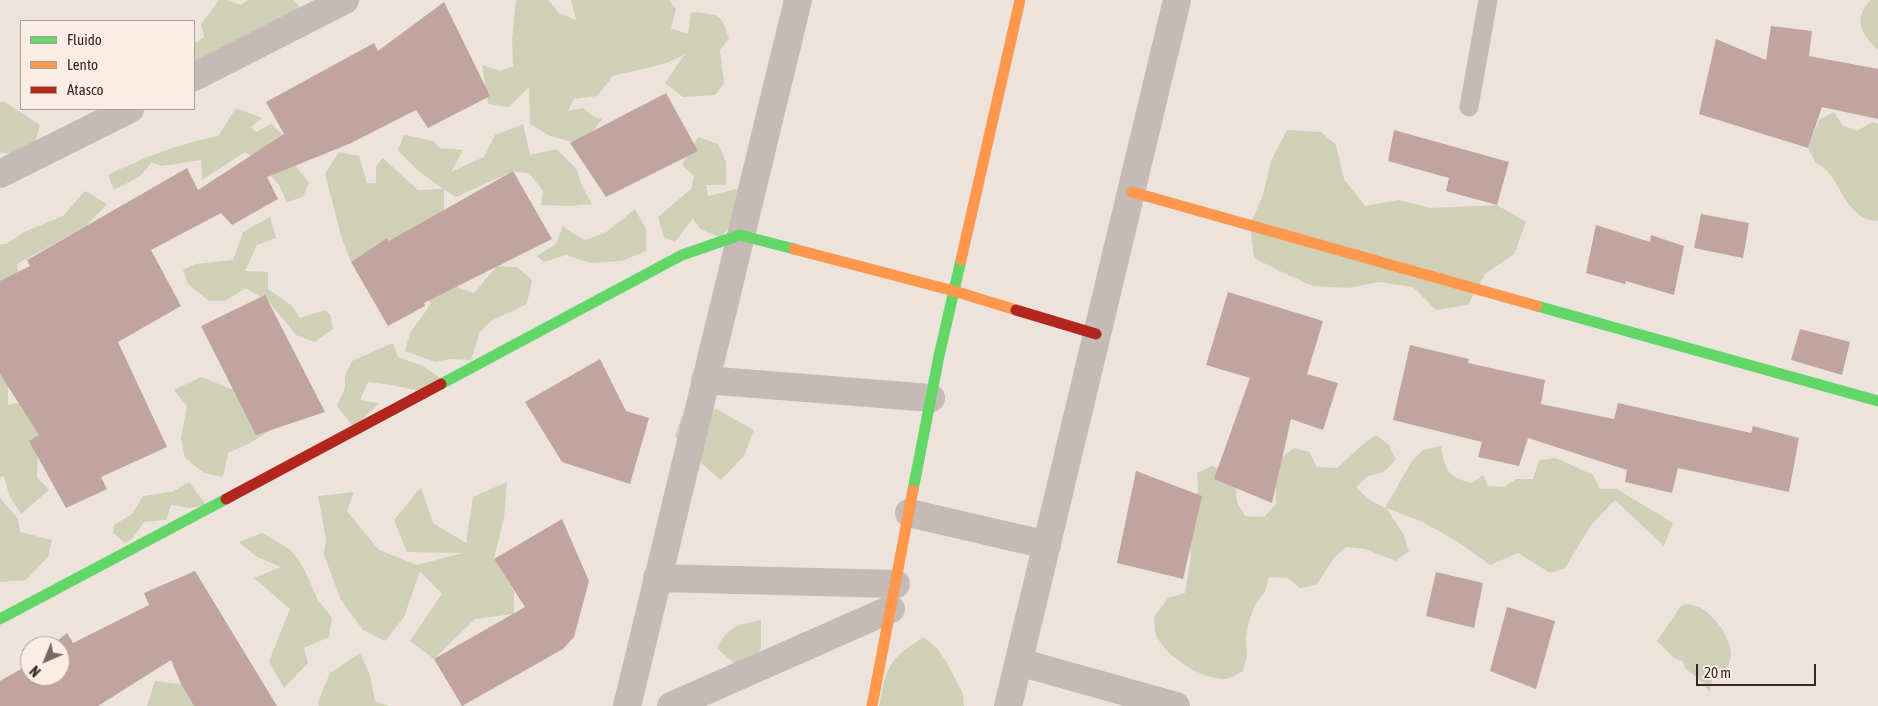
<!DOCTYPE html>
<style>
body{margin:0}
#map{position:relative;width:1878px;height:706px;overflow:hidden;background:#ece3dd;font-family:"Asap Condensed",sans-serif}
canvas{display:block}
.legend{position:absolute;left:20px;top:20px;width:175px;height:90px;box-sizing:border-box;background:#faede3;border:1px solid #ab9e97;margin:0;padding:6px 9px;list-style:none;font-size:15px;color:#352825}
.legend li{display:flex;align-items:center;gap:10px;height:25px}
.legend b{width:25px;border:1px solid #ab9e97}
.north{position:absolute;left:20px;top:636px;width:50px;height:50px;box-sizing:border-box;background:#faede3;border:1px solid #ab9e97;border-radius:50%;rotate:224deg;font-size:14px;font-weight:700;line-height:20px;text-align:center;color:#352825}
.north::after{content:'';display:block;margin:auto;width:18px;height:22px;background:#756965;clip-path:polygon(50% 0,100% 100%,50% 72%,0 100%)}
.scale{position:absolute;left:1696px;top:664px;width:120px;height:22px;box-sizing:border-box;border:2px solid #352825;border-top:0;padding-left:6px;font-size:15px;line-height:18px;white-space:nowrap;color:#352825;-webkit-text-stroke:4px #faede3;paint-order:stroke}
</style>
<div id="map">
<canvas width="1878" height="706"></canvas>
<ul class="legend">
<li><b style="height:6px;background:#63d668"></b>Fluido</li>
<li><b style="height:6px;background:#ff974d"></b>Lento</li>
<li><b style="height:6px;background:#b3261e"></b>Atasco</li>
</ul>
<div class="north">N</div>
<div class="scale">20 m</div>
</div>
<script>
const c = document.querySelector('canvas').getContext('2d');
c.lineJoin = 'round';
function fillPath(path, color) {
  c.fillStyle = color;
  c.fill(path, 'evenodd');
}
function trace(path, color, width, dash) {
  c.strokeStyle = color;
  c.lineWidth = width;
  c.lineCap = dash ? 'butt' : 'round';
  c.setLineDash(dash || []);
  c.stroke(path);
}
const green = new Path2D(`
 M219,0H227L240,5L249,0H294L301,9L202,69L194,62V44L204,37L201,24Z
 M516,0H548L559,13L576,20L571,0H669L676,9L671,28L688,34L691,12C718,15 720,11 729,38L720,50L724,83L715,95L683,97L665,83L685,54L667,63L613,76L597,96L574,99L568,111L583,108L594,117L602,119L584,145L550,136L530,124L529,87L509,107L488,104L482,65L500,71L513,66L512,40Z
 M1871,0H1878V50C1861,34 1852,19 1871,0Z
 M0,102H5L40,125L35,144L12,154L0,153Z
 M236,108L262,118L251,127L256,132L271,124L287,139L290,159L309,183L303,197L287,202L279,185L250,155L245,152L202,180L201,160L161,166L152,162L139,177L114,190L108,175C144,157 179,144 218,136Z
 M1834,112L1843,126L1857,131L1872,122L1878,124V221C1843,220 1840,172 1816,163L1808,148L1819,120Z
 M523,124L530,155L557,149L577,170L582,186L592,204L570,206L541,205L543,191L529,173L513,171L456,197L444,189V210L458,270L457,287L474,293L497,266L517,267L532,280L527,304L491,321L480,332L471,360L450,359L435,362L405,351L410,333L431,304L407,259L387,238L351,262L342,239L325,174L339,152L359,156L367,183H376V166L383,158L418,190L443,189L416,169L398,150L404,135L434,141L439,148L463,150L451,172L484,157L495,135Z
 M1287,130L1321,132L1336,145L1344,179L1365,206L1398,200L1431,208L1497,205L1526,222L1514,254L1485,274L1468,305L1436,310L1413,287L1380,282L1348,288L1313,286L1284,273L1254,258L1250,225L1263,195L1271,161Z
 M698,137L718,144L726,162V185H706L708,196L736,189C744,208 732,223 721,238L700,229L693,218L675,242L664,237L658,217L691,189L694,176L682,165Z
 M85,191L107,204L86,226L17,264L20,282L0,292V244H6L24,232L63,216Z
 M635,209L646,229V251L622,261L590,263L566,255L544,262L537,256L556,244L563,226L572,233L585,240L605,233Z
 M270,217L276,238L257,245L245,271L268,272V289L291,305L300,318L325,310L330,314L333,329L314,342L296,335L270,303L246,288L225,301H209L188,284L183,270L195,264L233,260L243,232Z
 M393,343L398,357L423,366L443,380L424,392L392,385L368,382L360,400L379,403L354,428L337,406L345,388V375L352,361Z
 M0,374L8,386V405L46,396L38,456L37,477L49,490L21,514L9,495L4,476L0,477Z
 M201,377L234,390L247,400L271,430L250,443L228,453L223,477L204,473L185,458L181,438L187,406L174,390Z
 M716,409L754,430L744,456L721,480L688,452L675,436L682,416Z
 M1376,435L1389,445L1396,459L1384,472L1368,476L1356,487L1368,499L1385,508L1412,461L1423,450L1441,446C1445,469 1447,477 1472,483L1483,475L1488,486L1504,487L1516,479H1533L1539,460L1556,458L1593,475L1600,489H1617L1673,523L1664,546L1615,500L1591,525L1565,568L1550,573L1518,553L1490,565L1458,542L1423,522L1386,508L1404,535L1409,551L1396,561L1365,549L1346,547L1334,558L1316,585L1300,588L1287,578L1269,577L1265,592L1255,605L1249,621L1246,638L1247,655L1243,671C1238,674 1230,679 1225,679C1201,679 1168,658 1157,637C1154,632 1155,623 1154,617L1168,598L1185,593L1191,557L1190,540L1194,506L1198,490L1197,473L1212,466L1229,471L1235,485L1237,502L1245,516L1264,517L1276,504V486L1280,459L1294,448L1309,452L1317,467L1337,468L1362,445Z
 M189,482L206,505L190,508L171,505L166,520L144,522L132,539L125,543L113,533L114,525L132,514L143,496L172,492Z
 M507,482L504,518L494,559L514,591V614L475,619L434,659L410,641L442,594L420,571L404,617L385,641L363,630L341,600L324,555L326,539L318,496L354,492L347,511L379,550L417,565L462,553L407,552L394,520L421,487L433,523L466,543L473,497Z
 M0,498L18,519L20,532L52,540L48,557L26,580L0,582Z
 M262,533L291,550L304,569L318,600L332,618L329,637L304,648L308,663L284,688L269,661L290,609L254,578L281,567L257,557L239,542Z
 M1686,604C1691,605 1697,606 1701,608C1715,616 1730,637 1731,653C1731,660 1728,665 1725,671L1714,674L1709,692L1703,683L1685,668L1683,661L1674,658L1657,641L1680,607Z
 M761,620V648L750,664L736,665L717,648C728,626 738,625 761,620Z
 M924,637L937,648L947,663L963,694L964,706H879C887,666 888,659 924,637Z
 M360,653L370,675L375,701L389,706H319L318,702L330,673Z
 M155,681L181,684L194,706H147Z`);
const building = new Path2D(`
 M444,2L490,96L428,128L416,110L349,144L267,177L278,199L232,225L221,213L151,250L181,306L118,342L167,447L101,477L107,489L66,508L29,441L39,435L0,374V281L30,266L27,260L187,168L198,190L284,134L266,102L374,43L378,51Z
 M1771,26L1812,31L1809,56L1878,69V119L1822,107L1808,148L1699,114L1716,39L1766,60Z
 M666,93L698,151L606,197L570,143Z
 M1394,130L1509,162L1497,205L1446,191L1449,178L1388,161Z
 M513,171L552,239L424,303L425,306L388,326L351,262L387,238L389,241Z
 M1701,214L1749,223L1743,258L1694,248Z
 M1596,225L1650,242L1651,235L1684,246L1674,295L1626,281L1625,284L1586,273Z
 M1228,292L1323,321L1307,374L1338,383L1323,430L1291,419L1272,503L1214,479L1250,378L1206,365Z
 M265,295L325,412L256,435L201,326Z
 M1800,329L1850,342L1842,375L1791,360Z
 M1410,345L1469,359L1468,363L1545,380L1541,404L1614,419L1618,403L1751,433L1753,426L1799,438L1789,492L1678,468L1672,493L1625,482L1627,470L1528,438L1519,466L1478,457L1482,442L1393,420Z
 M600,359L626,411L649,418L630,484L562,462L525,402Z
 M1136,471L1202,496L1183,579L1117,563Z
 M562,519L589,581L574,637L563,649L462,706L434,659L525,607L494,559Z
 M195,571L277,706H194L181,684L171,660L98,706H0V681L30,664V676H60V646H51L67,633L73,643L149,605L144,593Z
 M1436,572L1483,583L1474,628L1426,616Z
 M1507,607L1555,621L1536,689L1490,671Z`);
const lane = new Path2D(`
 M1469,107L1488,0`);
const street = new Path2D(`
 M194,77L345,0
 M0,174L130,109
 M705,380L931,398
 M909,513L1047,545
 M657,578L896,584
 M1019,662L1176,706
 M627,706L798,0
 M671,706L891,609
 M1008,706L1177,0`);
const fast = new Path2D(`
 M1537,306L1878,401
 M441,384L682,255L740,235L794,249
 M913,490L939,356L961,260
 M0,619L226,499`);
const slow = new Path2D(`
 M1132,192L1537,306
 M794,249L954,291L1016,310
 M961,260L1020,0
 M872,706L913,490`);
const jam = new Path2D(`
 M1016,310L1096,334
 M226,499L441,384`);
fillPath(green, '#d0d0b6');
fillPath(building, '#c1a49e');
trace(lane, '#c4bbb7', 19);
trace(street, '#c4bbb7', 28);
trace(fast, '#63d668', 11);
trace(slow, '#ff974d', 11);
trace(jam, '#b3261e', 11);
</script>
